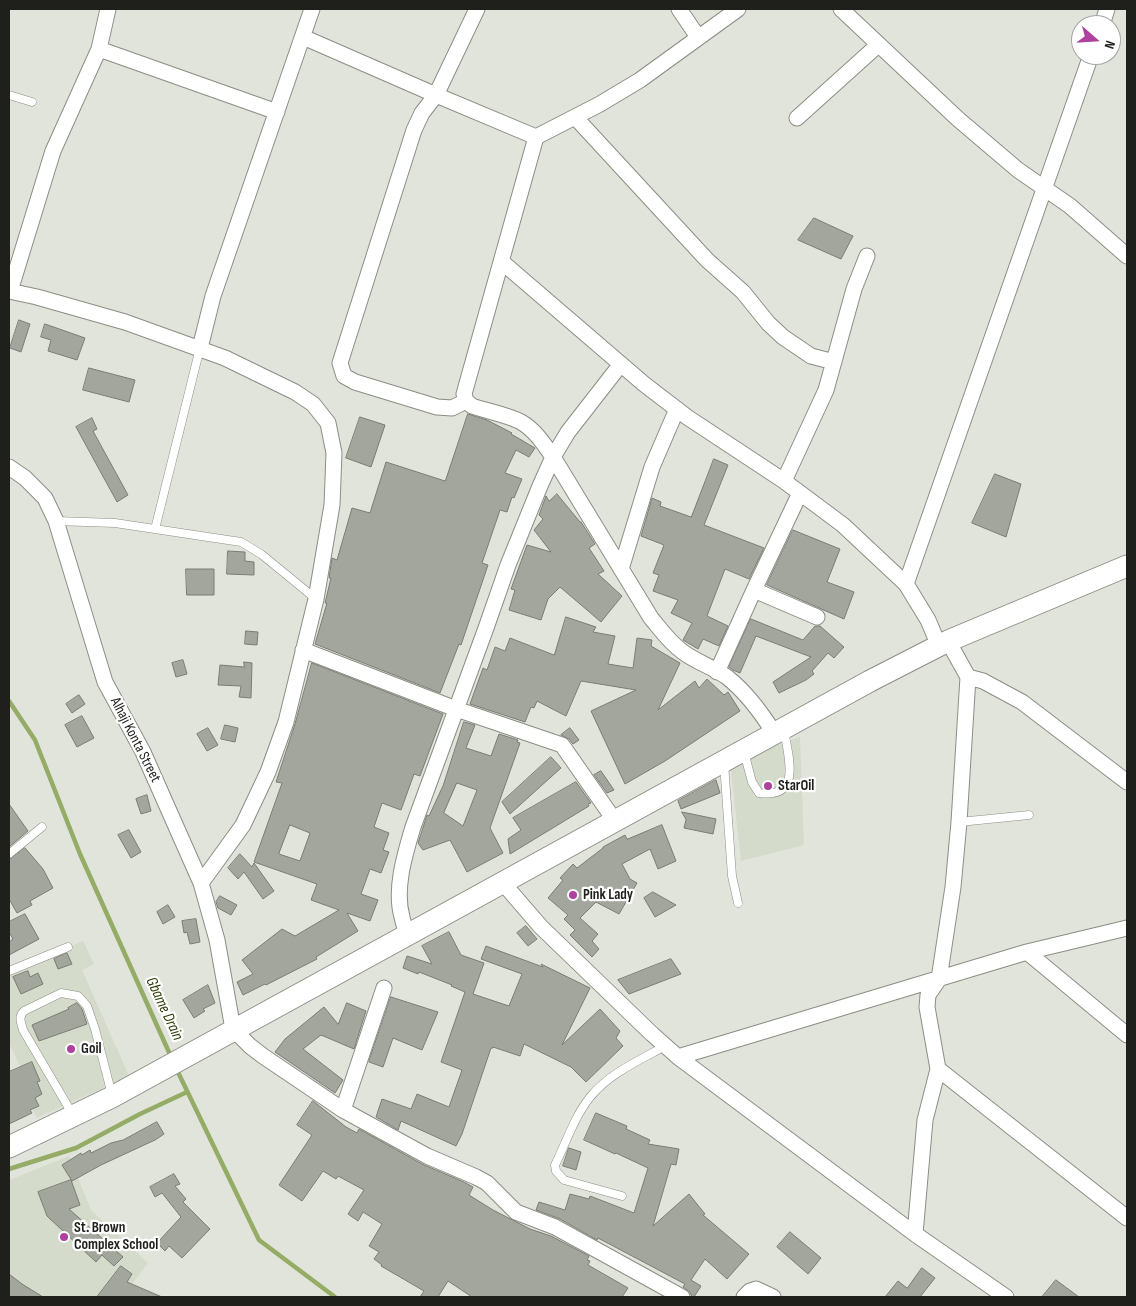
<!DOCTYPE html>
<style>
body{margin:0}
#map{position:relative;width:1136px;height:1306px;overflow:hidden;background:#e1e4db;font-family:"Sofia Sans Condensed",sans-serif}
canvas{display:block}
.frame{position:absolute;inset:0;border:10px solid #1f201c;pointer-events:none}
.north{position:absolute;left:1071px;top:15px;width:50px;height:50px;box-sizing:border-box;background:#fff;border:1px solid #a5a6a4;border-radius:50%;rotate:109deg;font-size:14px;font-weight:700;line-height:20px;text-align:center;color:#1f201c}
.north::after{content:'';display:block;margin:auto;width:18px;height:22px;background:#af419f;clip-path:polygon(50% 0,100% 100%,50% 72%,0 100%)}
</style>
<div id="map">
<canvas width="1136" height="1306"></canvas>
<div class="frame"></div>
<div class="north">N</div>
</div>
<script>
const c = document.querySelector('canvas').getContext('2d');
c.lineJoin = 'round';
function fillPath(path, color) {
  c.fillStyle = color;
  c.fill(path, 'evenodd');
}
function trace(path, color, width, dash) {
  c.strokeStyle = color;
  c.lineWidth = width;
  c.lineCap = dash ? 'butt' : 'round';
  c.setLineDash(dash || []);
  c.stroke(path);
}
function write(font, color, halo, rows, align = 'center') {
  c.font = font + ' "Sofia Sans Condensed",sans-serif';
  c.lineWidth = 4.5;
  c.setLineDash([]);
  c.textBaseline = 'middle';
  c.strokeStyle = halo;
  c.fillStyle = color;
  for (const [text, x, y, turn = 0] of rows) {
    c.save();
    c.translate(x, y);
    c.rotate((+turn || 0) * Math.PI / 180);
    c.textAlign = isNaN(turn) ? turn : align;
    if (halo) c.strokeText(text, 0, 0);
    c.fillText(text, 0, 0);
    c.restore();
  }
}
const built = new Path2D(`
 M800,737L804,845L741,861L730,762Z
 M83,941L94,964L82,970L129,1076L37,1118L23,1091L30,1087L9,1043V973Z
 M69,1156L91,1210L148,1263L122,1297H9V1180Z`);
const stream = new Path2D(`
 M9,701L35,740L80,854L172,1059
 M176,1068L259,1240L335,1297
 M9,1169L76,1148L140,1114L187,1092`);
const building = new Path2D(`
 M814,218L853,236L841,259L798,240Z
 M19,320L30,324L21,352L10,348Z
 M45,324L85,338L77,360L48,351L51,340L41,337Z
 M89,368L135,380L129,402L83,390Z
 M468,414L487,420L512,433L511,434L535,448L529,457L516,450L505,473L522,479L514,498L512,497L507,512L500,510L482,563L488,565L461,645L459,644L440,693L315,644L327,603H325L331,578H329L332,558L337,560L352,508L370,513L386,462L445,481Z
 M360,417L385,425L371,467L346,458Z
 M92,418L97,429L93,431L128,495L117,502L76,427Z
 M714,459L728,465L704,525L764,548L749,579L725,569L707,616L728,626L719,646L703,639L698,649L683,640L692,623L671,613L678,600L653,591L659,575L653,573L664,545L641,536L652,498L661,502L660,506L691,517Z
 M995,474L1021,484L1006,537L972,523Z
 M557,494L580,522H581L595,544L589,548L604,571L598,574L622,596L601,622L560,587L548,599L541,620L509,610L515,590L511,589L527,545L551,552L534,530L543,519L539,515L546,496L549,501Z
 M793,530L840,549L827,582L854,592L844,619L767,585Z
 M228,551L245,552V561L254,562V575L227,574Z
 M186,569H214V595H187Z
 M566,617L596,627L593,632L615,636L608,664L633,668L637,638L652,640L651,646L680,663L658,710L695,681L699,688L707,679L724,695L728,692L740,711L665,761L625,784L591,711L636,690L581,681L566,716L537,701L534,708L531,707L525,722L470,704L483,668L487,670L495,647L505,651L510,638L554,655Z
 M751,619L803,640L815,626H820L844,647L834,658L828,653L812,671L814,674L806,680L779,693L773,682L811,657L756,636L740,673L733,670L729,667Z
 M246,631L258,632L257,645L245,644Z
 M183,660L187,674L176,677L172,663Z
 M244,662L252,663L251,698L239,697L241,686L218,685L220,665L244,667Z
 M312,663L443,714L420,776L414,774L401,810L382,803L374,827L389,833L383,850L389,852L381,873L370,869L361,894L378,900L370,921L347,913L358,931L316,957L317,959L266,985L265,984L243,995L237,982L253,974L242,960L282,929L295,936L339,910L311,900L317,884L254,862L282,783L276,782L295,724ZM290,825L310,833L300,861L279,854Z
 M79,695L85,704L72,713L66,704Z
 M82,716L94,738L77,747L65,725Z
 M464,722L475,725L466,748L491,756L499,734L518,740L517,742L520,743L490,828L503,853L467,872L450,840L423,850L418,843L427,815L429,816L443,786ZM457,783L477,790L463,826L444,813Z
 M225,725L238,728L235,742L221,739Z
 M208,728L218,745L207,751L197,734Z
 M570,728L579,740L573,744L569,739L561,735Z
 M551,757L561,768L510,814L502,802Z
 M601,771L614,790L607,793L594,775Z
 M716,780L720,793L681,809L678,801Z
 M576,782L591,803L588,804L589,806L510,854L508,839L521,830L513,818Z
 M147,795L151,811L141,814L136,799Z
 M9,804L28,831L9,847Z
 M682,812L716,819L713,834L684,828L686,820Z
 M662,825L676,861L658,869L650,849L622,864L630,879L637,883L619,914L596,902L580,918L598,934L592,941L599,949L592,957L570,935L575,930L564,919L568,915L548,898L563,880L560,878L573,864L577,868L603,848V847L625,835L627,839Z
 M129,830L141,852L131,858L118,835Z
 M25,848L43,869L53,888L30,901L32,905L17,913L9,899V860Z
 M240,854L252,867L254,863L274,891L263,899L244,872L238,879L228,868Z
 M653,892L676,905L655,917L644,898Z
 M220,896L237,905L231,915L218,908L216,902Z
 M168,905L175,917L163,924L157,912Z
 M25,914L39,939L9,955V942L13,939L9,932V922Z
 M196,919L200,942L190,944L187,932L184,933L182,921Z
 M526,926L537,939L528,946L517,933Z
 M449,932L461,955L484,963L473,994L509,1006L522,974L481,959L486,946L543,967L541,964L590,988L562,1045L600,1009L620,1031L616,1038L623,1046L586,1082L571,1067L524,1044L520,1056L493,1047V1048H491L462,1134L456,1146L401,1121L398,1130L376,1117L382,1099L411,1109L417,1094L449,1107L462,1070L441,1062L465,992L451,986L452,985L419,972L418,974L403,968L407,956L432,964L422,946Z
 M67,953L72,964L58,969L54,959Z
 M671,959L681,974L629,994L618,980Z
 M28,971L30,977L38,973L43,984L21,994L13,977Z
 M208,985L215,1003L203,1009L205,1011L194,1018L183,1000Z
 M391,997L438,1012L422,1050L393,1038L383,1067L369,1062Z
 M77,1003L82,1009L87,1024L39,1041L32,1025L69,1009L68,1008Z
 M347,1003L366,1011L354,1049L321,1035L303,1049L343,1080L335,1093L275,1052L285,1039L324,1007L338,1024Z
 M32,1062L40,1081L37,1082L42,1094L35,1098L39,1106L30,1110L32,1113L9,1124V1072Z
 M313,1101L346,1127L357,1133L359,1129L422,1164L464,1182L473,1187L469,1195L493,1210L530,1229L551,1236L589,1256L587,1260L590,1261L588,1265L628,1288L622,1297H472L448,1281L438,1297H420L424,1291L381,1266L382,1265L374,1259L379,1252L369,1246L382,1224L363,1212L358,1221L348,1214L364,1190L338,1176L336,1179L323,1171L302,1201L279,1185L312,1135L297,1125Z
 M596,1113L627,1126L626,1129L650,1140L648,1144L679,1149L676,1165L671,1164L653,1226L689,1194L705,1214L703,1215L749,1254L727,1279L705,1259L691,1280L701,1286L694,1297H692L690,1292L683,1287L685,1284L598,1238L597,1240L560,1219L536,1210L539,1202L565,1210L570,1194L589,1199L590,1196L634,1213L648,1168L616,1153L615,1154L584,1140Z
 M157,1122L164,1134L155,1140L101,1165L72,1181L62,1165L81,1153L82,1155L90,1150L91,1153L111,1143L123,1140Z
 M569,1148L581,1152L576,1170L563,1166Z
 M174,1174L180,1184L175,1186L186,1199L183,1202L210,1229L182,1258L169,1246L165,1251L157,1243L181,1217L162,1193L155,1197L150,1187Z
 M71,1180L80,1205L69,1209L123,1257L114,1266L102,1255L96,1262L47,1216L38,1192Z
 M790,1232L821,1258L808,1274L777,1247Z
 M121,1266L132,1274L127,1282L162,1297H97Z
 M922,1268L935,1278L920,1297H885L898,1281L907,1288Z
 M9,1274L22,1284L43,1297H9Z
 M1056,1280L1079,1297H1042Z`);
const lane = new Path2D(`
 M9,95L32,102
 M56,521L115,523L241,542L261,554L316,599
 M155,529L200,348
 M744,752L752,782L759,793C803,799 788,756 784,730
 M724,763L732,876L738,903
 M959,822L1029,815
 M9,854L42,827
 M9,971L68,947
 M73,1115L23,1030C21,1022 18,1017 24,1011L61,993L78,996L87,1006L95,1029L112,1095
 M622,1196L564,1180L556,1171L555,1165C566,1143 575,1115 591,1096C610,1073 640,1060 665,1046`);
const street = new Path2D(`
 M679,9L698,37
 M738,9L640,80L600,104L536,137L464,394L466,401L472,406C486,411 508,415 521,422C535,430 544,444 553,457L651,618C661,630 670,643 683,652C696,662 713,667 727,677C747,693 761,712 774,733
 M841,9L958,119L1018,170L1070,206L1127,256
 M1102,25L1107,9
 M303,37L436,95L536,137
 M99,49L277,112
 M575,117L707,260L743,292L768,323L783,337L811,356L834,362
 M797,118L878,45
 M502,262L644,384L687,417L784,481L843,525L906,584L928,620L939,646
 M9,291L37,297L125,322L225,358L295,392L313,404L328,423L334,453L332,505L316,599L286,722L268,772L243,825L201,883
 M10,291L53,151L99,49L108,9
 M200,348L213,296L312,9
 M466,401L452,408L437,407L355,382L344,376L340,363L414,130L422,113L436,95L477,9
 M9,467L25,478L45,498L56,521L105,682L143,752L201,883L217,940L233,1029L250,1046L263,1056L343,1110L427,1156L476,1177L487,1183L516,1212L555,1227L682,1297
 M784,481L826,390L854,289L867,256
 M621,569L652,467L677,409
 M906,584L1091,55
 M754,590L817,617
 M303,650L456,709L562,745L615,821
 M717,672L754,590L800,493
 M968,677L983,681L1022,702L1127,782
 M503,883L541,927L652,1034L678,1057L915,1234L1006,1297
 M408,936C406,930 403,923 402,917C394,889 405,854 413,827L486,628L508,565L540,486L553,457L568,432L621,364
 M1027,952L1127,1035
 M678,1057L1027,952L1127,928
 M938,1069L1127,1218
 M343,1110L384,988
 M915,1234L925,1120L938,1069L927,1007L928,995L939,979L953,887L959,822L968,677L948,641
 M744,1297L750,1291L756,1289L773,1297`);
const secondary = new Path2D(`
 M9,1147L112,1097L870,681L948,641L1127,566`);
const markers = [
 [768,786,5,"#af419f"],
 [573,895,5,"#af419f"],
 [71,1049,5,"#af419f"],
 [64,1237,5,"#af419f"]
];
const streetNames = [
 ["Alhaji Konta Street",135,740,63]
];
const poiNames = [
 ["StarOil",778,786],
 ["Pink Lady",583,895],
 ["Goil",81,1049],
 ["St. Brown",74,1228],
 ["Complex School",74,1245]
];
const waterNames = [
 ["Gbame Drain",164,1009,65]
];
fillPath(built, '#d4dbca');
trace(stream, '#95ac67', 4.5);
fillPath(building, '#a2a69c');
trace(building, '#7a7d74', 1);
trace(lane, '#8a8e85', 9);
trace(street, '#8a8e85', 17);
trace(secondary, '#8a8e85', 23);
trace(lane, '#fff', 8);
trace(street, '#fff', 15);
trace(secondary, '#fff', 21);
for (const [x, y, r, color] of markers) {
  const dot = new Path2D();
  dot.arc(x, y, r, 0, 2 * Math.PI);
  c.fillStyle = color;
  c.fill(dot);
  trace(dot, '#fff', 2);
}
write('15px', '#1f201c', '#fff', streetNames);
write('bold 15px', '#1f201c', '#fff', poiNames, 'left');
write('italic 16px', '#303f0a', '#fff', waterNames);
</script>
